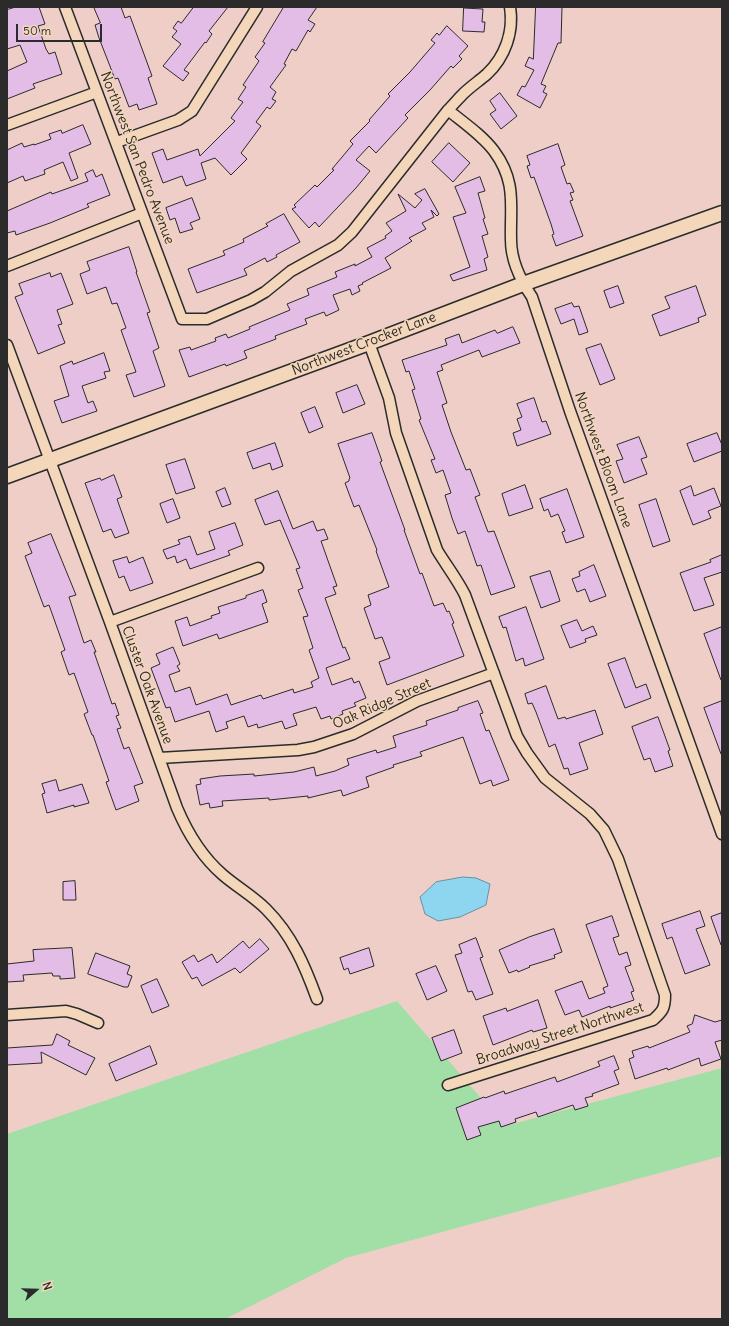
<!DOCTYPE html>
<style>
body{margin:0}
#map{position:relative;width:729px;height:1326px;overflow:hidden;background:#efcec7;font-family:Delius,sans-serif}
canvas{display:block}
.frame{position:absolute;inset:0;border:8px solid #2b2b2b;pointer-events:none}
.north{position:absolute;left:16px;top:1270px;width:40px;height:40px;-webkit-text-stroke:3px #f4d6ba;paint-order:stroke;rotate:70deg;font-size:11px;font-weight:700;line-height:16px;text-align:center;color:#2b2b2b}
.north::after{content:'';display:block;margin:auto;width:14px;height:18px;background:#2b2b2b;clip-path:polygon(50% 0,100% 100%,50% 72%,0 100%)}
.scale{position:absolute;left:16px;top:24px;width:86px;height:18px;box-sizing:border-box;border:2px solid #2b2b2b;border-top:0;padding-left:5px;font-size:12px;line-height:14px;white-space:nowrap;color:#2b2b2b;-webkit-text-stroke:3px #f4d6ba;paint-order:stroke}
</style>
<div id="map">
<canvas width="729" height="1326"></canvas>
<div class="frame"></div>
<div class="north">N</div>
<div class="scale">50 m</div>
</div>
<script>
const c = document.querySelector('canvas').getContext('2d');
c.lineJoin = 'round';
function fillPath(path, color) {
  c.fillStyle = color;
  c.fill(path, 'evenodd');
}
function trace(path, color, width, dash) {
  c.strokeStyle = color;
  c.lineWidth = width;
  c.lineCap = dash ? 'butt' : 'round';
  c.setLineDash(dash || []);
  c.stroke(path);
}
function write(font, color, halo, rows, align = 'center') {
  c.font = font + ' Delius,sans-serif';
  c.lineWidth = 3;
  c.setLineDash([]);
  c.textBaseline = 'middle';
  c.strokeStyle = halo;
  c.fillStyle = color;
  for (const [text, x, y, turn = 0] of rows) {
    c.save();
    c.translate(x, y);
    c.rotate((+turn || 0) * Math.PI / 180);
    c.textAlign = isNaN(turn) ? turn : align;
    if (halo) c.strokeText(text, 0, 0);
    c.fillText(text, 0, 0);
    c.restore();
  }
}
const green = new Path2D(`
 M397,1001L505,1126L722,1068V1156L346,1258L225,1319H7V1134Z`);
const water = new Path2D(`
 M463,877L476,878L490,884L486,905L460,917L438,921L425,914L420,897L436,882Z`);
const building = new Path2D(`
 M16,7H39L45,24L38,26L46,49L49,54L55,52L62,74L33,84L35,88L7,99V71L27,62L20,45L7,49V10Z
 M94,7H121L125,18L130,16L152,76L148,78L157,104L139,110L137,104L129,107L118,78L115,79L99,38L95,25L100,23Z
 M194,7H228L209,31L212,34L206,43L205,42L184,70L189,73L183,81L163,66L181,44L172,37L177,31L173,28L178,21L181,23Z
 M284,7H317L308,20L315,24L310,32L308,30L296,51L292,49L284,64L286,65L270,87L276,92L272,99L276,101L270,109L267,107L256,122L261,126L241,153L247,159L231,175L215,158L201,163L206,179L186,186L182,176L163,183L152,153L163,149L167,160L198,149L200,156L235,121L231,118L243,102L238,99L246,87L243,85L259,61L255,57L265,43L263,42Z
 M536,7H562L561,43H558L541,84L546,86L543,92L547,94L540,108L517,95L522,86L525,87L534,70L525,66L529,57L533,59Z
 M464,8L483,9L482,22H485L484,32L463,31Z
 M447,26L468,46L459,56L462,59L453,68L451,66L430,90L405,115L408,118L376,153L369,146L356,160L370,171L356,188L319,227L315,222L309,228L292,209L296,207L294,205L315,185L317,187L334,170L332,169L353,144L350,141L370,121L369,120L390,96L388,94L410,72L435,43L431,40L437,33L439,35Z
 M500,93L517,116L501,129L490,114L496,110L490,101Z
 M83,125L91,144L69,153L78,178L71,181L63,162L44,170L45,174L25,181L23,176L7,183V150L22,143L24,147L34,144V145L51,139L49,134L61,130L62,133Z
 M449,143L470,163L453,182L432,162Z
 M558,144L565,165L561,167L567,184L570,183L574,192L570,193L573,200L570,201L583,236L556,246L552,235L554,234L551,224L534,177L531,178L527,166L530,165L527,156Z
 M93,170L96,177L102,174L110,195L87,204L89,207L50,223L16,235L15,231L7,233V211L51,192L52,194L88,181L85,174Z
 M480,177L485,191L478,193L485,218L483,219L488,234L482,236L488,257L484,259L487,270L453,281L450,275L470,267L453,217L466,213L455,187Z
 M425,189L439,214L437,216L431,210L434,217L422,223L426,229L409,238L412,241L385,258L391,268L362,283L363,284L358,286L360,291L352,295L350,289L333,295L339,310L326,316L324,312L305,319L307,324L275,336L276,339L244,351L247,358L226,366L225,364L189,377L179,350L190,347L191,350L216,341L215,338L226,334L228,338L250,329L249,327L290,310L287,304L309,295L307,289L337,277L335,272L355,264V266L372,257L367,248L386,238L385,236L392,231L386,223L406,211L398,194L415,208L422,200L415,194Z
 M192,198L200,219L190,223L193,229L180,233L175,218L170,220L166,208Z
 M284,214L300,242L276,255L277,257L267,262L265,258L244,269L247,275L197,293L188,269L225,255L223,251L244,242L243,239L268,226L266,224Z
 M129,247L137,272H136L150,312L147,313L159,348L153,351L165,386L134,397L126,375L136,372L121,330L126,328L117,303L112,304L106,287L87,294L80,274L90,270L87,262Z
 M50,273L51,277L61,273L73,304L57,310L62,324L58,325L65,343L38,354L15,297L23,294L19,284Z
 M618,286L624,303L610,308L604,291Z
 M696,286L706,315L698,318L699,322L660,336L652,315L670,308L665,297Z
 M572,303L574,307L579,306L588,332L579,335L574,319L561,324L555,309Z
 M513,327L520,343L482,357L479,350L441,365L443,370L437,372L447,403L442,405L451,432L466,470L470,469L480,495L475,497L488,532L494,531L515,587L491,595L481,565L477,566L465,531L458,534L452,518L445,495L451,493L443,470L436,473L431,460L435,459L419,420L421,419L412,390L415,389L409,371L406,372L402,360L447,345L445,339L459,334L462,343L495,330L497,333Z
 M601,344L615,379L600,385L586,349Z
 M104,353L110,371L104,372L106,378L82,386L88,403L93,401L97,411L62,423L54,401L69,396L60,366L72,361L73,364Z
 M357,385L365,404L343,413L336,393Z
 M534,398L542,422L546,421L551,434L517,446L513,433L521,430L517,419L522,417L517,404Z
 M315,407L323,427L309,433L301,413Z
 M372,433L382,461L380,462L405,530H404L420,574L422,573L434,606L443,603L447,612L449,611L454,623L452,624L464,656L387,685L379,662L390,658L382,637L375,639L364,608L371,605L368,595L389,587L376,551L377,550L359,505L354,507L345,483L349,481V479L350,478L338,444Z
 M717,433L722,445V451L694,462L687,444Z
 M639,437L647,457L641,459L647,474L624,483L616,461L623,459L617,445Z
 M275,443L283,466L272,470L270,463L253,469L247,453Z
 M185,459L195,488L176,494L166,465Z
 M114,475L122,497L117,499L129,533L115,538L111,529L103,532L85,483L100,478L101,480Z
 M525,485L533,508L509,516L502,494Z
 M691,486L694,496L714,488L721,506L708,511L711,518L693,525L680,491Z
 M225,488L231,504L222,507L216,492Z
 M567,489L584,537L566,543L562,532L565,531L558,514L551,517L548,509L544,511L540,499Z
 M278,491L293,529L313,521L317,531L324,529L328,539L321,541L337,586L333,587L336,594L325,598L343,648L345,647L350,659L326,668L332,685L352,678L354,683L359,681L366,698L354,703L356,706L342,711L343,714L331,719L330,716L321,719L316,707L293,714L297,725L285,729L282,721L258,728L257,724L248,727L244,716L226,722L228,728L216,732L209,711L175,722L170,707L166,708L151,668L160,664L156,654L173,647L180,664L177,666L180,671L169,675L175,692L190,687L196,705L227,694L231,705L261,695L263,699L293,689L294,693L313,687L311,682L319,678L309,650L313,648L303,617L308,616L298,590L303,588L296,569L300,568L280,520L265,525L255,500Z
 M173,499L180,518L167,523L160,504Z
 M656,499L670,541L653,547L639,505Z
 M235,523L243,545L228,551L230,555L190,569L186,559L177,563L175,556L167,559L163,550L180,544L178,540L190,536L197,555L215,549L209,532Z
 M51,534L76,595L69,597L84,643L91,640L96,652H94L112,704L115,703L119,715L116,716L121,728L117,729L124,749L129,747L143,783L134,786L139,801L116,810L106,782L109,781L93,735H92L84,714L88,712L74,673L69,675L61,652L65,650L49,605L44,607L25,556L32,553L28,543Z
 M722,555V572L704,578L714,605L694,611L680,573L711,562L710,560Z
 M127,557L129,563L143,557L153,583L130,591L124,576L119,578L113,561Z
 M594,565L606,596L590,602L585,589L577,592L572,579L580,576L579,572Z
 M550,571L560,601L541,608L530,577Z
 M263,590L267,602L262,604L268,622L219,639L217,634L183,646L175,621L187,617L190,626L212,618L211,616L220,613L218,607L246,598V596Z
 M526,607L544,659L525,666L523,658L516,661L506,627L503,628L499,617Z
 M577,620L582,631L593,626L597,635L585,639L586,642L570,648L561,626Z
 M722,627V680H721L704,634Z
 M625,658L636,688L646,684L651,698L625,708L608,664Z
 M546,686L558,719L565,717L566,719L595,710L603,734L579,743L588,769L570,775L568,768L564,769L555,744L549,747L536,712L532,703L528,704L525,694Z
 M478,701L483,713L480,714L486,731L489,730L509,780L493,786L491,780L480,784L463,737L420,752L422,756L393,765L394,767L366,777L369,787L343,796L341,790L308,798V796L269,800V798L222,801L223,806L210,808L209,803L200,805L196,785L201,784L200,779L220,776L254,774V776L294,772L314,767L316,776L335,771L349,765L347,759L376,750L377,753L396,747L393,736L427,725L426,721L458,710V708Z
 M722,701V754H721L704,708Z
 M658,717L670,750L668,751L673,766L655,772L650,758L644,760L632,727Z
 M56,780L59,791L82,784L89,803L74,807V805L47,813L42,794L45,793L42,784Z
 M75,881L76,900H63V882Z
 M700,911L705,926L696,929L710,965L685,974L672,937L667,939L662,924Z
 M722,913V945H721L711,917Z
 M612,916L619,936L613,938L619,955L627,952L631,965L625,967L634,991L631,992L634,1000L610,1008V1006L582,1017L579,1010L565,1015L555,991L582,981L589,999L605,993L603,988L608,986L586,925Z
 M554,929L562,952L554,955L555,958L529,966L530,967L518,972L517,970L509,973L499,950L529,937Z
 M476,938L483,957L480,958L493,994L476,1000L472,991L468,992L455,955L462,953L459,945Z
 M260,939L269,949L240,973L235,968L202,986L197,977L192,979L182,962L194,955L198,962L212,954L217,963L243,941L249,948Z
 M72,948L75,978L60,979V976H53L52,973L23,975L24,981L7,982V964L34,961L33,950Z
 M369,948L374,966L350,974L348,968L344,970L340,958Z
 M96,953L130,966L127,974L132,976L128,987H124L88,974Z
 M436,966L447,991L427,1000L416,974Z
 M157,979L169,1006L152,1013L141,986Z
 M538,1000L547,1028L533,1032L532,1030L493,1045L483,1016L506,1008L507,1011Z
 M695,1015L715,1022L722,1020V1040L715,1042L721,1059L701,1066L699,1058L668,1070L667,1068L635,1079L629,1059L634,1057L632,1051L648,1046L649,1048L690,1032L687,1026L692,1024Z
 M454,1030L462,1053L441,1061L432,1038Z
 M57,1034L70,1041L68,1045L95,1058L86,1075L41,1052L42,1063L7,1065V1048L52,1045Z
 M150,1046L157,1064L116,1081L109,1064Z
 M614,1056L619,1069L614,1071L619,1084L592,1094L593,1096L585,1098L588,1106L575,1110L573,1105L538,1117L536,1112L515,1119L516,1122L501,1127L499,1121L478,1127L481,1135L467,1140L456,1108L484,1097L485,1098L504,1091L505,1094L555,1077L557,1082L600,1066L598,1062Z`);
const street = new Path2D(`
 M65,7L182,319H207L251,300L265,292L291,271L338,245L352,232L448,110C453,105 458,99 463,94C470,87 479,81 487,74C505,57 514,32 510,7
 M448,110C464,123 482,135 494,151C517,182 510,206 511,240C511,260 521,281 532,297L570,411L722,834
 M7,125L97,92
 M117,142L178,120L192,111L257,7
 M7,266L142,213
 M369,343L389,398L396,433L437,550C446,565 457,579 465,595L517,736L527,753L545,778L590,814L604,830L618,859L665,995C665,1008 663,1011 653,1020L448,1085
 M7,345L110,622L177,808C188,834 202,857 223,875C237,887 253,896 266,909C292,935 305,966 317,999
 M110,622L258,568
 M159,758L298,750L314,747L353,734L417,701L494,673
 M7,1015L66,1011L77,1014L98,1023`);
const secondary = new Path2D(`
 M7,476L369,343L523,284L722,213`);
const streetNames = [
 ["Northwest San Pedro Avenue",137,158,69],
 ["Northwest Crocker Lane",364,344,-21],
 ["Northwest Bloom Lane",603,460,70],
 ["Cluster Oak Avenue",147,685,70],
 ["Oak Ridge Street",382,704,-24],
 ["Broadway Street Northwest",560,1034,-18]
];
fillPath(green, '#a2dfa6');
fillPath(water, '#8ed5f0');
trace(water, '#6691a1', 1);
fillPath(building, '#e4bde6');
trace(building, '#2b2b2b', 1);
trace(street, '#2b2b2b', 13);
trace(secondary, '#2b2b2b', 17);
trace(street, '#f4d6ba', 10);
trace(secondary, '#f4d6ba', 14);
write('14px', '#2b2b2b', '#f4d6ba', streetNames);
</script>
